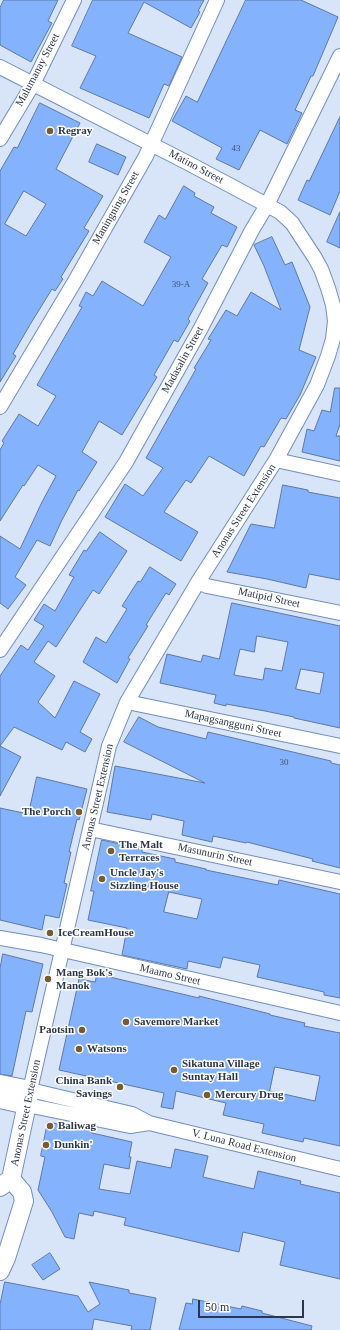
<!DOCTYPE html>
<style>
body{margin:0}
#map{position:relative;width:340px;height:1330px;overflow:hidden;background:#d8e4f8;font-family:"Times New Roman",serif}
canvas{display:block}
.scale{position:absolute;left:198px;top:1300px;width:106px;height:18px;box-sizing:border-box;border:2px solid #2a364a;border-top:0;padding-left:5px;font-size:12px;line-height:14px;white-space:nowrap;color:#2a364a;-webkit-text-stroke:3px #fff;paint-order:stroke}
</style>
<div id="map">
<canvas width="340" height="1330"></canvas>
<div class="scale">50 m</div>
</div>
<script>
const c = document.querySelector('canvas').getContext('2d');
c.lineJoin = 'round';
function fillPath(path, color) {
  c.fillStyle = color;
  c.fill(path, 'evenodd');
}
function trace(path, color, width, dash) {
  c.strokeStyle = color;
  c.lineWidth = width;
  c.lineCap = dash ? 'butt' : 'round';
  c.setLineDash(dash || []);
  c.stroke(path);
}
function write(font, color, halo, rows, align = 'center') {
  c.font = font + ' "Times New Roman",serif';
  c.lineWidth = 3;
  c.setLineDash([]);
  c.textBaseline = 'middle';
  c.strokeStyle = halo;
  c.fillStyle = color;
  for (const [text, x, y, turn = 0] of rows) {
    c.save();
    c.translate(x, y);
    c.rotate((+turn || 0) * Math.PI / 180);
    c.textAlign = isNaN(turn) ? turn : align;
    if (halo) c.strokeText(text, 0, 0);
    c.fillText(text, 0, 0);
    c.restore();
  }
}
const building = new Path2D(`
 M4,0H58L48,21L52,23L31,62L0,45V8Z
 M93,0H204L198,11L200,12L191,28L144,2L128,33L182,57L169,86L164,84L149,118L80,88L96,56L72,46Z
 M246,0H301L338,17L313,76H311L295,110L302,113L287,144L260,130L239,170L216,159L222,148L172,121L186,96L197,102Z
 M40,103L80,123L56,169L103,196L84,228L89,231L61,277L63,279L55,291L52,289L31,323L13,354L16,356L0,382V171L14,147L17,148ZM24,191L46,204L26,236L5,224Z
 M340,117V191L330,215L298,200L307,180L309,181Z
 M97,144L126,157L118,175L89,162Z
 M184,186L195,193L194,196L214,207L211,213L237,227L227,247L222,245L202,279L208,283L188,319L190,321L178,342L174,340L154,375L157,377L122,435L99,421L82,452L97,462L79,491L78,490L62,520L50,546L37,540L15,577L26,585L8,609L0,603V536L20,549L42,502L56,476L38,465L24,486L23,485L0,521V450L4,443L2,441L19,414L38,426L56,396L37,385L82,307L79,306L86,292L93,296L102,281L143,306L171,257L144,242L159,215L165,219Z
 M340,212V248L327,242Z
 M272,237L285,265L292,262L310,307L299,350L316,357L300,395L286,419L281,418L264,447L261,446L244,476L209,456L191,483L186,480L164,512L198,532L181,561L105,517L125,484L143,496L163,468L146,458L196,369L194,368L211,340L208,339L226,310L237,316L251,292L281,310L264,266L254,245Z
 M335,388H340V424L336,436H340V461L302,452L307,429L314,431L322,410L330,412Z
 M283,485L308,490V492L340,498V580L309,574L306,588L267,579L227,572L251,524L274,528Z
 M100,532L127,551L99,594L93,590L56,647L48,641L34,662L55,676L38,702L55,718L74,681L100,694L80,732L92,739L85,752L66,742L62,750L14,727L0,746L21,757L0,796V676L21,645L28,650L44,626L34,620L44,604L55,611L74,577L69,575L84,550L86,551Z
 M150,567L176,584L169,595L166,593L146,625L148,626L128,658L130,659L117,683L83,662L96,637L106,643L127,609L122,606L138,581L140,582Z
 M232,603L340,626V728L294,718V717L265,711L226,704V706L214,703L216,695L160,683L167,654L201,662L203,655L219,659ZM257,636L288,642L282,671L265,668L263,680L234,675L240,649L254,652ZM301,669L324,673L320,694L296,689Z
 M139,717L158,727L206,739L208,732L331,761V763L340,765V868L312,861L313,859L247,842L246,843L213,836L212,842L182,835L184,821L152,814L151,820L107,812L115,766L205,783L124,742Z
 M37,777L87,789L79,820L77,819L69,852H71L64,883L67,884L59,918L45,915L42,930L0,920V808L28,814Z
 M102,840L142,849V852L175,859V862L206,869V870L278,885L279,880L340,894V998L324,995V992L257,977L260,965L223,957L220,968L188,961L187,969L122,955L127,928L88,920L94,891H91ZM169,892L202,899L197,919L164,912Z
 M3,954L43,964L32,1012L26,1011L12,1076L0,1074V969Z
 M97,974L199,998V996L270,1014V1015L305,1023L304,1026L340,1033V1146L304,1138L303,1142L262,1133L264,1124L223,1115L226,1103L176,1091L173,1109L161,1107L164,1093L59,1070L79,979L95,982ZM275,1067L320,1076L315,1101L270,1091Z
 M48,1122L92,1131V1133L132,1142L129,1157H131L129,1169L104,1164L99,1189L130,1194L137,1161L171,1168L175,1149L208,1156L203,1177L254,1189L258,1171L301,1181L300,1184L340,1193V1279L280,1265L285,1242L243,1232L239,1252L124,1225L126,1218L94,1211L93,1216L79,1213L74,1239L65,1237L52,1212L38,1190L45,1157L41,1156Z
 M50,1253L60,1269L43,1280L32,1265Z
 M5,1282L78,1296L88,1312L100,1304L89,1282L129,1290V1293L156,1298L150,1330H131L132,1326L94,1319L92,1330H0V1305Z
 M193,1299L241,1309L242,1306L262,1311V1313L312,1326L311,1330H179L186,1303L192,1304Z`);
const minor = new Path2D(`
 M0,67L188,163L280,212L292,223L315,258L321,269L328,288L333,305L335,321L333,339L328,356L317,385L276,460L198,582L127,702L109,746L30,1090L132,1114L149,1123L340,1169
 M0,139L33,84L74,0
 M0,407L75,281L146,156L217,0
 M276,460L340,474
 M198,582L207,586L340,613
 M0,650L126,462L201,328L252,230L267,205L340,56
 M127,702L340,746
 M90,829L340,882
 M0,938L41,945L340,1013
 M27,1105L130,1126L149,1123`);
const major = new Path2D(`
 M0,1084L30,1090L11,1179L0,1187
 M0,1099L27,1105
 M0,1271L6,1258L24,1201L22,1192L11,1179`);
const markers = [
 [50,131,4,"#765c2e"],
 [79,812,4,"#765c2e"],
 [111,851,4,"#765c2e"],
 [102,879,4,"#765c2e"],
 [50,933,4,"#765c2e"],
 [48,979,4,"#765c2e"],
 [126,1022,4,"#765c2e"],
 [82,1030,4,"#765c2e"],
 [79,1049,4,"#765c2e"],
 [174,1070,4,"#765c2e"],
 [120,1087,4,"#765c2e"],
 [207,1095,4,"#765c2e"],
 [50,1126,4,"#765c2e"],
 [46,1145,4,"#765c2e"]
];
const numberNames = [
 ["43",236,149],
 ["39-A",181,285],
 ["30",284,763]
];
const streetNames = [
 ["Malumanay Street",38,70,-62],
 ["Matino Street",196,167,28],
 ["Maningning Street",116,208,-60],
 ["Madasalin Street",183,360,-61],
 ["Anonas Street Extension",244,511,-57],
 ["Matipid Street",269,598,12],
 ["Mapagsangguni Street",233,724,12],
 ["Anonas Street Extension",98,797,-77],
 ["Masunurin Street",215,855,12],
 ["Maamo Street",170,975,13],
 ["Anonas Street Extension",26,1113,-78],
 ["V. Luna Road Extension",244,1146,14]
];
const poiNames = [
 ["Regray",58,131],
 ["The Porch",71,812,"right"],
 ["The Malt",119,845],
 ["Terraces",119,858],
 ["Uncle Jay's",110,873],
 ["Sizzling House",110,886],
 ["IceCreamHouse",58,933],
 ["Mang Bok's",56,973],
 ["Manok",56,986],
 ["Savemore Market",134,1022],
 ["Paotsin",74,1030,"right"],
 ["Watsons",87,1049],
 ["Sikatuna Village",182,1064],
 ["Suntay Hall",182,1077],
 ["China Bank",112,1081,"right"],
 ["Savings",112,1094,"right"],
 ["Mercury Drug",215,1095],
 ["Baliwag",58,1126],
 ["Dunkin'",54,1145]
];
fillPath(building, '#85b2fd');
trace(building, '#5d78a6', 1);
trace(minor, '#738ebd', 16);
trace(major, '#738ebd', 20);
trace(minor, '#fff', 14);
trace(major, '#fff', 18);
for (const [x, y, r, color] of markers) {
  const dot = new Path2D();
  dot.arc(x, y, r, 0, 2 * Math.PI);
  c.fillStyle = color;
  c.fill(dot);
  trace(dot, '#fff', 1.5);
}
write('9px', '#415577', null, numberNames);
write('11px', '#2a364a', '#fff', streetNames);
write('bold 11px', '#2a364a', '#fff', poiNames, 'left');
</script>
